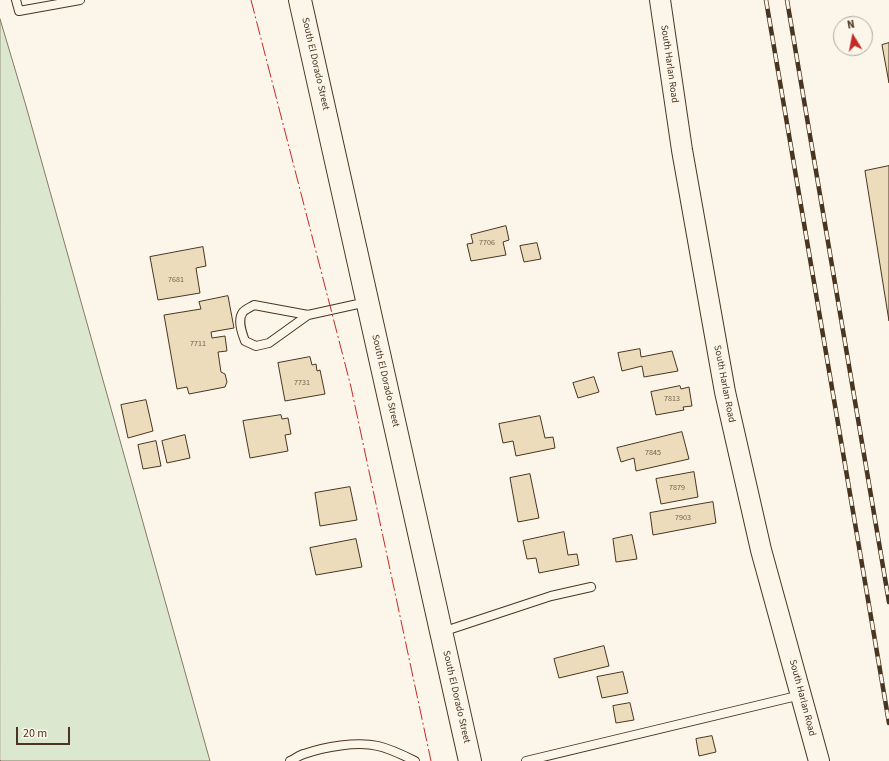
<!DOCTYPE html>
<style>
body{margin:0}
#map{position:relative;width:889px;height:761px;overflow:hidden;background:#fbf6e9;font-family:"Source Sans 3",sans-serif}
canvas{display:block}
.north{position:absolute;left:833px;top:16px;width:40px;height:40px;box-sizing:border-box;background:#fbf6e9;border:1px solid #b4a999;border-radius:50%;rotate:350deg;font-size:11px;font-weight:700;line-height:16px;text-align:center;color:#4a3520}
.north::after{content:'';display:block;margin:auto;width:14px;height:18px;background:#c62828;clip-path:polygon(50% 0,100% 100%,50% 72%,0 100%)}
.scale{position:absolute;left:16px;top:727px;width:54px;height:18px;box-sizing:border-box;border:2px solid #4a3520;border-top:0;padding-left:5px;font-size:12px;line-height:14px;white-space:nowrap;color:#4a3520;-webkit-text-stroke:3px #fbf6e9;paint-order:stroke}
</style>
<div id="map">
<canvas width="889" height="761"></canvas>
<div class="north">N</div>
<div class="scale">20 m</div>
</div>
<script>
const c = document.querySelector('canvas').getContext('2d');
c.lineJoin = 'round';
function fillPath(path, color) {
  c.fillStyle = color;
  c.fill(path, 'evenodd');
}
function trace(path, color, width, dash) {
  c.strokeStyle = color;
  c.lineWidth = width;
  c.lineCap = dash ? 'butt' : 'round';
  c.setLineDash(dash || []);
  c.stroke(path);
}
function write(font, color, halo, rows, align = 'center') {
  c.font = font + ' "Source Sans 3",sans-serif';
  c.lineWidth = 3;
  c.setLineDash([]);
  c.textBaseline = 'middle';
  c.strokeStyle = halo;
  c.fillStyle = color;
  for (const [text, x, y, turn = 0] of rows) {
    c.save();
    c.translate(x, y);
    c.rotate((+turn || 0) * Math.PI / 180);
    c.textAlign = isNaN(turn) ? turn : align;
    if (halo) c.strokeText(text, 0, 0);
    c.fillText(text, 0, 0);
    c.restore();
  }
}
const green = new Path2D(`
 M0,19L26,106L210,761H1L0,760Z`);
const building = new Path2D(`
 M889,43V83L882,45Z
 M889,166V321L865,171Z
 M506,226L509,240L503,242L506,255L471,261L467,244L473,243L471,235Z
 M537,243L541,259L524,262L520,246Z
 M203,247L206,266L196,268L200,293L158,300L150,257Z
 M228,296L234,328L211,332L212,338L225,336L227,351L218,352L221,372L225,374L227,382L225,387L189,394L187,387L177,389L164,315L201,309L199,302Z
 M640,349L641,357L672,351L678,371L644,377L642,366L622,371L618,353Z
 M310,357L312,365L316,364L317,371L320,370L325,394L285,401L278,363Z
 M594,377L599,392L578,398L573,383Z
 M680,386L681,389L689,387L692,406L683,407L684,410L656,415L651,392Z
 M146,400L153,431L128,438L121,405Z
 M281,415L282,419L288,418L291,434L285,435L288,451L250,458L243,421Z
 M540,416L545,438L553,437L555,448L516,456L513,441L503,443L499,424Z
 M682,432L689,459L636,471L634,458L621,462L617,448Z
 M185,435L190,458L167,463L162,441Z
 M156,441L161,466L143,469L138,445Z
 M694,472L698,497L661,504L656,479Z
 M530,474L539,518L518,522L510,478Z
 M350,487L357,520L320,526L315,493Z
 M713,502L716,523L653,535L650,513Z
 M564,532L568,555L577,554L579,565L539,573L536,558L527,559L523,541Z
 M632,535L637,559L616,562L613,539Z
 M356,539L362,567L316,575L310,548Z
 M604,646L609,666L559,678L554,659Z
 M623,672L628,693L602,698L597,677Z
 M630,703L634,720L616,723L613,706Z
 M712,736L716,752L699,756L696,739Z`);
const service = new Path2D(`
 M16,0L19,11L80,0
 M308,315L269,343L256,346L245,341C242,333 237,320 243,312C246,309 251,307 254,305L308,315L367,302
 M442,632L551,596L591,587
 M290,761C295,759 299,755 304,754C324,747 357,741 378,746C391,749 403,755 415,761
 M526,761L801,695`);
const tertiary = new Path2D(`
 M660,0L682,150L725,392L761,550L819,761`);
const secondary = new Path2D(`
 M300,0L470,761`);
const rail = new Path2D(`
 M766,0L889,723
 M787,0L889,602`);
const power = new Path2D(`
 M251,0L351,387L431,761`);
const numberNames = [
 ["7706",487,243],
 ["7681",176,280],
 ["7711",198,344],
 ["7731",302,383],
 ["7813",672,399],
 ["7845",653,453],
 ["7879",677,488],
 ["7903",683,518]
];
const streetNames = [
 ["South El Dorado Street",315,64,77],
 ["South Harlan Road",669,64,82],
 ["South El Dorado Street",385,381,77],
 ["South Harlan Road",724,384,79],
 ["South El Dorado Street",456,697,77],
 ["South Harlan Road",802,698,75]
];
fillPath(green, '#dce7d0');
trace(green, '#887966', 1);
fillPath(building, '#ecdcbc');
trace(building, '#4a3520', 1);
trace(service, '#4a3520', 10);
trace(tertiary, '#4a3520', 22);
trace(secondary, '#4a3520', 24);
trace(service, '#fbf6e9', 8);
trace(tertiary, '#fbf6e9', 20);
trace(secondary, '#fbf6e9', 22);
trace(rail, '#4a3520', 4.5);
trace(rail, '#fbf6e9', 3, [9]);
trace(power, '#c62828', 1, [14, 3, 2, 3]);
write('8px', '#725f47', null, numberNames);
write('10px', '#4a3520', '#fbf6e9', streetNames);
</script>
